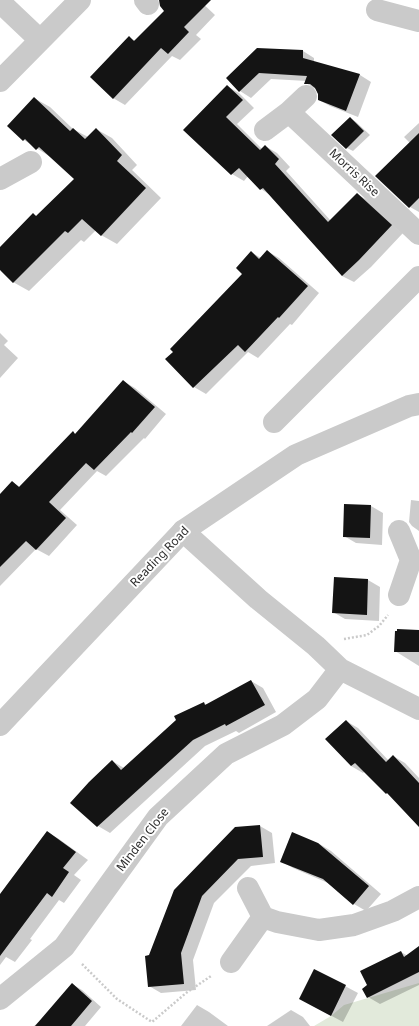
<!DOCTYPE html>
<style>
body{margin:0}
canvas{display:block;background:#fff}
</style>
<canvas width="419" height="1026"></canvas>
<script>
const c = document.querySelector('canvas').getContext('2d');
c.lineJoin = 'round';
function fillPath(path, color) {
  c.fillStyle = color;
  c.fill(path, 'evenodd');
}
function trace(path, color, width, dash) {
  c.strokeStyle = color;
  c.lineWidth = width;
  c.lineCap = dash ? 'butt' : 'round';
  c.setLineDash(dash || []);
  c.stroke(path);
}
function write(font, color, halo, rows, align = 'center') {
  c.font = font + ' "Noto Sans",sans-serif';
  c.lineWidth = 4;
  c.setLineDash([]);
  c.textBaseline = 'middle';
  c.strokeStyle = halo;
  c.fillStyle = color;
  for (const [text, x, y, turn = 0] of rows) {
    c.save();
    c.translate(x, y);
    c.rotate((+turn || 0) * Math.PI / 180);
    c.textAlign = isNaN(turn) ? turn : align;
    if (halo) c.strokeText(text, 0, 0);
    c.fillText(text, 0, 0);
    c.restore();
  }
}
const green = new Path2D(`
 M419,983V1026H314L331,1016L344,1005Z`);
const shadow = new Path2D(`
 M169,0H199L215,15L196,35L201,39L180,60L172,56L125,105L113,98L129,38L136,41L166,11Z
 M257,49L303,51L314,58V62L360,75L371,82L358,117L330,106L319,100V93L317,90L306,83L307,81L271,79L251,98L240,91L227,78Z
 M227,86L239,93L254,108L237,124L262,149L265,146L277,153L290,167L286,171L331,221L357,194L369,201L403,233L371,267L354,282L342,276L270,195L261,189L248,176L244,181L232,174L184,130Z
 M34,98L50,107L73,129L88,137L96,129L112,138L137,165L132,170L161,198L117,244L101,235L96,230L84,242L81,240L29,291L13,282L0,269V248L33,214L38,217L76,179L52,158L24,140Z
 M350,118L356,122L370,135L353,151L347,148Z
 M419,123V212L410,207V143L404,137Z
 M267,251L279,258L319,293L292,325L290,324L258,358L248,352L206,394L194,387L174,352L243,274L251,252L261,258Z
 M0,333L8,341L4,345L18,358L0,378Z
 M123,381L135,388L166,414L145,439L144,438L106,476L97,471L60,510L77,525L49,556L36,549L0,586V495L12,482L20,487L73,433L76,434Z
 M411,500L419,501V531L412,526L409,522Z
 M345,505L371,506L383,513L382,545L356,543L344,536Z
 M335,578L368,580L380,587L379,621L345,619L333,612Z
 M419,631V666L395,651Z
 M251,681L263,688L276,712L239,733L236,731L205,746L110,833L98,826L112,761L124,768L204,703L207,705Z
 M346,721L358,728L389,761L393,756L405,763L419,778V826L392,797L387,793L365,771L363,773L351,766Z
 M260,826L272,833L275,863L251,866L214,903L193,960L196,990L161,993L149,986L150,956Z
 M47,832L59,839L88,860L74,875L81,880L64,903L59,900L30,939L32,940L15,962L6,957L0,965V899Z
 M318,843L331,851L381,894L366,911L354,904L328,883L293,868L281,861Z
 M419,947V985L380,1004L368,997L401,952L408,956Z
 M315,970L358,993L343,1022L300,999Z
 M72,984L82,990L101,1007L85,1026H34L43,1018Z
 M197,1005L209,1012L228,1026H181Z
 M291,1010L303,1017L310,1026H267Z`);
const building = new Path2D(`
 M159,0H211L184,27L189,32L168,54L161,48L113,99L90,77L129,36L134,41L164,11L160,6Z
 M257,48L303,50V58L360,74L346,111L318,100V94L315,88L310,84H304L307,76L259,73L239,92L226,78Z
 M227,85L243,100L226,117L260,150L265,145L279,159L275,164L328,222L357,193L392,225L359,260L342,276L263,188L260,190L239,168L231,175L183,130Z
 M34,97L70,131L73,128L85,139L96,128L122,155L117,161L146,188L101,236L82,219L68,233L65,231L13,283L0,270V247L33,213L36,216L74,179L39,147L36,150L25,139L23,141L7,126Z
 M350,117L364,131L346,149L331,135Z
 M419,133V198L409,208L375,176Z
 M267,250L308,286L279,318L278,317L245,352L238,345L193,388L165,359L173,352L170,349L242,274L236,268L251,251L259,259Z
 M123,380L155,407L132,433L131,432L94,470L86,463L49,502L66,518L36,550L26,541L0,567V494L12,481L19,487L73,431L75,434Z
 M344,504L371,505L370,538L343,537Z
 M334,577L368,579L367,615L332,613Z
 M397,629L419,630V652H394L395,631H397Z
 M251,680L265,705L226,726L225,724L193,740L97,827L70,803L89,782L112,760L121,770L176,720L174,716L204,702L205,705Z
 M346,720L386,762L393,755L419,783V827L387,793L386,794L355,763L351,766L325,739Z
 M260,825L263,857L238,859L202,896L181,953L184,984L148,987L145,956L149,955L174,890L235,827Z
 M47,831L76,852L63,868L69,872L52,897L47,893L0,956V894Z
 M292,832L318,843L369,886L353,905L323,879L280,862Z
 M419,946V972L367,998L362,989L367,985L360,971L401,951L404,957Z
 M314,969L346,985L331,1016L299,999Z
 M72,983L92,1001L71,1026H35Z`);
const path = new Path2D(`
 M344,639L367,635L379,626L388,615
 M82,964L117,999L152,1022L186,993L211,976`);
const minor = new Path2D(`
 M145,0L148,4
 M2,4L40,40
 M377,10L419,21
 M0,81L80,0
 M289,112L419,234
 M265,130L289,112L306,96
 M0,179L31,162
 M274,422L419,277
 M183,531L258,599L316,646L340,669L419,709
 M399,531L411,560L399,595
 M248,888L263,917L277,922L319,930L354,925L393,911L419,897
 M231,962L263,917
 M0,999L64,947L158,817L226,754L283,725L317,699L340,669`);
const tertiary = new Path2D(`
 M0,725L183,531L296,455L409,406L419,404`);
const streetNames = [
 ["Morris Rise",354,173,43],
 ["Reading Road",160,557,-46],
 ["Minden Close",143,840,-52]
];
fillPath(green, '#e2eadb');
fillPath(shadow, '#0003');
fillPath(building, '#141414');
trace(path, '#cacaca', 2.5, [2, 2]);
trace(minor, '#cacaca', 22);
trace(tertiary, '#cacaca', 22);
write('12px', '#2d2d2d', '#fff', streetNames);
</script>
